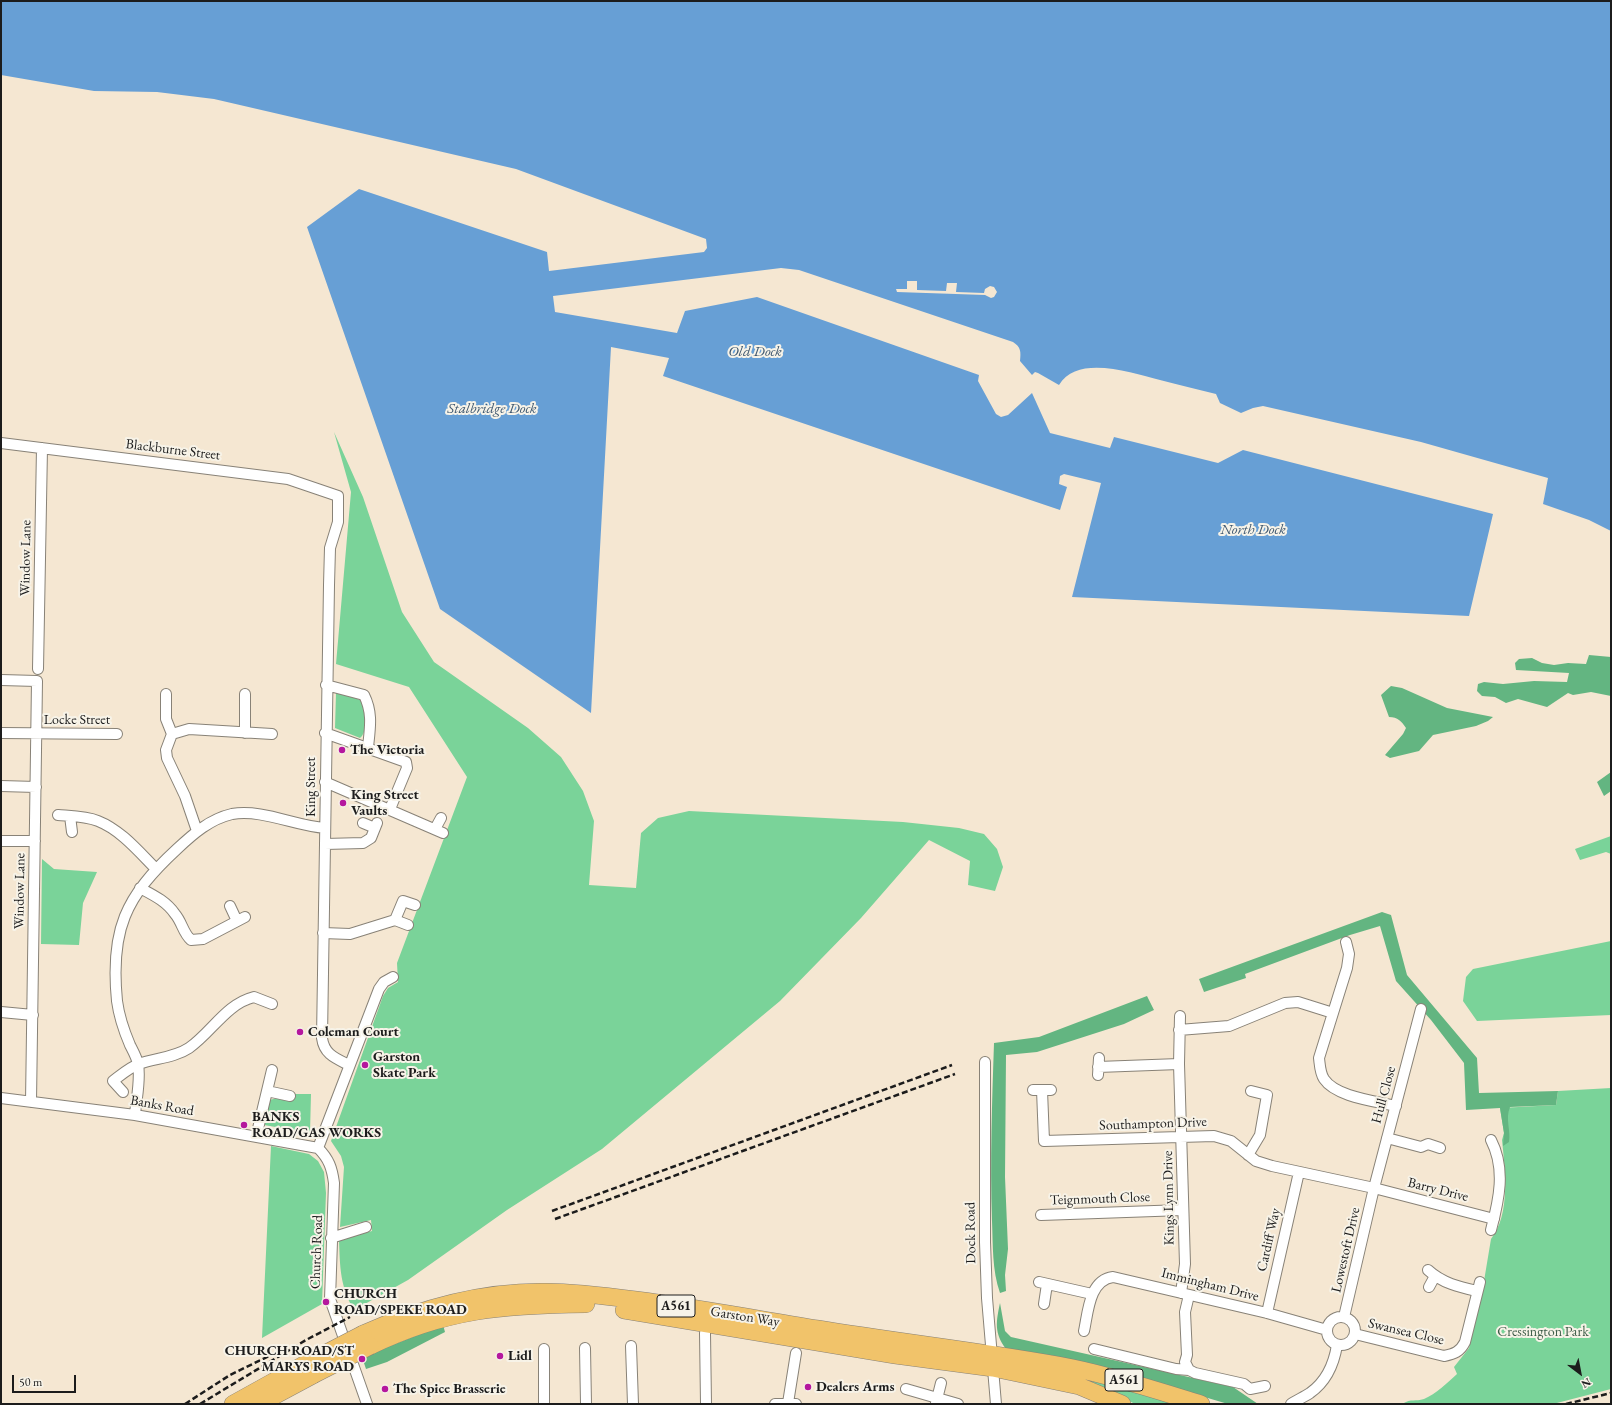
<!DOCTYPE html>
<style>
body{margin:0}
#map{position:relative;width:1612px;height:1405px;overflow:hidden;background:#f5e7d2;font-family:"EB Garamond",serif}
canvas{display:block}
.frame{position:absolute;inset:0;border:2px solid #1c1c1c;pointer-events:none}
.north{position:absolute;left:1560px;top:1353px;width:40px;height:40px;-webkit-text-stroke:3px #f7f3e8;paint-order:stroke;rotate:148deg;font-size:11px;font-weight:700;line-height:16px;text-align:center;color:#1c1c1c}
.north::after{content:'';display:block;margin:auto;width:14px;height:18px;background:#1c1c1c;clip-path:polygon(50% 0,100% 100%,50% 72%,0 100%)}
.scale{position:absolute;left:12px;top:1375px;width:64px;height:18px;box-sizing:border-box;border:2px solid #1c1c1c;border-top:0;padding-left:5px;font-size:12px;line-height:14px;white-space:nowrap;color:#1c1c1c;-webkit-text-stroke:3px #f7f3e8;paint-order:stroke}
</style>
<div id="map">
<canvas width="1612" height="1405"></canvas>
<div class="frame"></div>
<div class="north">N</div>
<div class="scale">50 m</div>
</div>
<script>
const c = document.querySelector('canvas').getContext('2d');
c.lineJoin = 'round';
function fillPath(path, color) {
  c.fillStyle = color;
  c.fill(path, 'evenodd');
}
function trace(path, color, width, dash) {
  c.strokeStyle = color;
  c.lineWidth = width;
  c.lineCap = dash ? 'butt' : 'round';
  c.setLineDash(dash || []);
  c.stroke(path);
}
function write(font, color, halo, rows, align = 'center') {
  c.font = font + ' "EB Garamond",serif';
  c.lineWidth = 4;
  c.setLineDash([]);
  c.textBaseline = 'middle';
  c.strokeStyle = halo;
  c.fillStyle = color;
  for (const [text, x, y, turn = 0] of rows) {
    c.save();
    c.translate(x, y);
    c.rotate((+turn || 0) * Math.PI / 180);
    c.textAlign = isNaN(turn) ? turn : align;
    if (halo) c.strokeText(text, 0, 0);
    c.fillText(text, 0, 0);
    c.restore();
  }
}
const green = new Path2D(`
 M334,432L363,497L402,612L434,662L528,728L561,757L583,791L594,821L589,885L636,888L641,833L658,818L689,811L903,822L959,828L984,834L997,849L1003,867L995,891L968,885L970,861L929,840L861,918L780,1001L602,1149L507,1210L408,1280L354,1310C340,1287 340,1267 339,1240L372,1231L371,1220L340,1227L344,1167L341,1156L331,1141L383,996L388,988L398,982L397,963L467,777L409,687L336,664L351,492Z
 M338,692L363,701L367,730H365L362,736L360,738L335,728L336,693Z
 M1611,836V854L1606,852L1580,860L1575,849Z
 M42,859L54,869L97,872L83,903L79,945L41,944Z
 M1611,941V1015L1477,1021L1463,1001L1466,977L1473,969Z
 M1611,1088V1389L1553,1404H1402C1412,1398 1415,1402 1424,1399C1436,1394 1447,1383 1457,1374L1454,1367L1469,1348L1481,1299L1491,1239C1511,1214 1505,1170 1502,1140L1504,1133L1500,1108L1556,1105L1558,1091Z
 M295,1094H311L310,1133L264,1125L269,1100L278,1098L289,1101Z
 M271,1146L309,1154L318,1161L324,1172L326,1193L322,1304L262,1338Z
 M1025,1364L1187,1404H1135L1098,1385Z`);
const forest = new Path2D(`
 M1589,655L1611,657V696L1591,692L1573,695L1568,693L1547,707L1518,699L1506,703L1495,697L1482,696L1477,691L1478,684L1484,682L1503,684L1534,681L1567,682L1569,673L1516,670L1515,663L1519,659L1532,658L1542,663L1554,665L1568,663L1586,664Z
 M1391,686L1402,688L1447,708L1493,717L1488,721L1476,726L1433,735L1419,751L1390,758L1385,755L1403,734L1406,728C1401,721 1398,717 1389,717L1381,695Z
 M1611,772V791L1604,796L1597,782Z
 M1382,912L1391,915L1407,975L1477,1058L1479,1093L1558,1091L1556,1105L1510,1107C1505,1119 1511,1130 1509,1142L1503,1146L1504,1133L1500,1108L1466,1110L1464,1063L1431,1020L1396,981L1380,926L1350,935L1245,974L1246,978L1204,992L1199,979Z
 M1147,996L1154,1010L1124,1024L1037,1052L1006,1055L1005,1177L1008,1249L1005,1275L1006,1291L1000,1293C992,1270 993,1245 992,1221C990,1161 992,1103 994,1043L1039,1037Z
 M1000,1303L1005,1331L1011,1337L1233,1387L1258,1404H1228L1147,1380L1006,1349C994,1333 996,1322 1000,1303Z
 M443,1325L445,1332L387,1362L366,1369L362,1357Z`);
const water = new Path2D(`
 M1,1H1611V531L1589,520L1543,504L1548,478L1421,442L1263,406L1253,408L1241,413L1220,403L1216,394C1197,389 1178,385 1160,380C1131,373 1078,354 1059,385L1038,373L1035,372L1032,375L1020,361C1021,352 1021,347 1013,342L799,270L781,268L553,296L555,312L677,333L685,311L757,297L979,375L978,381L996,414L1001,417L1008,415L1032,393L1050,433L1110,448L1114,437L1218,463L1243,450L1493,514L1469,616L1072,597L1101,483L1064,474L1060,476L1059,484L1067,487L1060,510L663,376L669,358L611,347L591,713L440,609L307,227L359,189L547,252L549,271L704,252L707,248L706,239L516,169L214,99L157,92L94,91L1,75Z`);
const pier = new Path2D(`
 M907,281H917V290L946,291L947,283H957L956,292L984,293L985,289L990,286L994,287L997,292L994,297L991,298L985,295L897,292L896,289H907Z`);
const street = new Path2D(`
 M1,443L288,479L338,496V522L330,548L329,585L322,1038C324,1054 335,1058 349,1065
 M38,669L42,448
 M1,680L37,681L31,1102
 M326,685L364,695C373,713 370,728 368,747
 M166,694V719L172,734
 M245,694V733
 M1,733L117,734
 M325,733L406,762L407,768L390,809
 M325,782L443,833
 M1,786L36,787
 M58,815C70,816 86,816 98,821C121,830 139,852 156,869
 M70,816L72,832
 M363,823L375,828
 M435,829L441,818
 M197,831L185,796L167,758L166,750L172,734L189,729L272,734
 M1,841H35
 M325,844L363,843L371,838L377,823
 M140,888C153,895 166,901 175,914C182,922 183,933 191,940L203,939L245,917
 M230,906L237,921
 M395,920L408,925
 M323,933L350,934L395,920L403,901L415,905
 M1346,942L1349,954L1347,968L1319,1058C1320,1066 1320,1073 1324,1079C1336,1097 1375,1101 1396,1106
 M1,1012L33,1015
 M1180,1016L1179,1064L1185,1264L1181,1293
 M1179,1030L1229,1026L1285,1003L1298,1002L1333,1013
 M985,1062V1242L987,1298L996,1404
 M1098,1067L1179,1064
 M1098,1075L1099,1058
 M1033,1090H1051
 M1042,1090L1044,1141L1214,1136L1231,1141L1256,1161L1272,1166L1374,1188L1494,1219
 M267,1091L290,1096
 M123,1092L113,1081C121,1075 130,1067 139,1064C155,1058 174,1058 189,1048C212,1032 226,1004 254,997L272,1004
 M1,1098L135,1115L318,1148
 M135,1115C136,1100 141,1080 138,1064C137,1058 133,1051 130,1045C124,1031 119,1016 117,1001C110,930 125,897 177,849C193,834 210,819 232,814C263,809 295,826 325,828
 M256,1137L272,1070
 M1387,1138L1421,1147L1428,1144L1440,1148
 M1491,1140C1506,1169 1499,1200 1491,1230
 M318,1148C329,1159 332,1168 334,1183L330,1299L367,1404
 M318,1148L379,989L384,982L393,977
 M1248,1155L1260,1135L1267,1095L1251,1091
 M1041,1215L1183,1210
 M331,1238L366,1227
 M1428,1270C1442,1283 1459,1287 1477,1291
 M1039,1282L1092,1294
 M1429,1287L1435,1276
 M1189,1295L1185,1312L1187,1355L1185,1362L1189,1370L1195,1373L1244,1384L1250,1389L1265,1386
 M1044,1304L1047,1284
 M1267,1313L1299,1172
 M1344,1317L1374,1188L1421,1009
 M1327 1331a14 14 0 1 1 28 0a14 14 0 1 1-28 0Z
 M1084,1331C1088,1313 1089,1280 1113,1277L1267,1313L1327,1330
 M705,1333L706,1404
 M1355,1334L1444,1356C1454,1354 1460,1352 1465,1342L1480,1282
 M631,1346L633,1404
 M585,1348L586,1404
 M1094,1349L1176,1369L1189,1370
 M906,1389L958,1404
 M788,1403L796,1353
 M936,1403L941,1383
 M544,1404V1349
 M775,1404H796
 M1291,1404C1297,1400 1304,1397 1310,1393C1327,1381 1334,1364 1337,1345`);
const highway = new Path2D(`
 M624,1310L895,1355L993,1368L1079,1386L1122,1404
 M363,1334C421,1308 482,1291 546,1292C576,1292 606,1296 636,1300C697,1308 757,1319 818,1329C903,1343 988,1352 1073,1368C1116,1377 1159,1391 1201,1404
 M370,1346C446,1309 503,1305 586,1304
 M233,1404L307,1363
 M259,1404L313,1375`);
const rail = new Path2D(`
 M552,1211L952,1065
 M555,1219L955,1074
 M185,1404L230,1375L271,1355
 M200,1404L306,1340L350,1317
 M1566,1404L1611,1393`);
const highwayBridge = new Path2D(`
 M307,1363L363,1334
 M313,1375L370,1346`);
const markers = [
 [342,750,4,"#b5179e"],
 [343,803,4,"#b5179e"],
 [300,1032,4,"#b5179e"],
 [365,1065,4,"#b5179e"],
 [244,1125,4,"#b5179e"],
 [326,1302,4,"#b5179e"],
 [500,1356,4,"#b5179e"],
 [362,1359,4,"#b5179e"],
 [808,1387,4,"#b5179e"],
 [385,1389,4,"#b5179e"]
];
const shields = [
 [676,1306,38],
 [1124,1380,38]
];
const shieldNames = [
 ["A561",676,1306],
 ["A561",1124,1380]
];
const streetNames = [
 ["Blackburne Street",173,450,7],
 ["Window Lane",26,558,-89],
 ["Locke Street",77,720],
 ["King Street",311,787,-90],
 ["Window Lane",20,891,-89],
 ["Hull Close",1384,1095,-75],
 ["Banks Road",162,1106,10],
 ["Southampton Drive",1153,1124,-2],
 ["Barry Drive",1438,1190,14],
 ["Kings Lynn Drive",1169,1198,-91],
 ["Teignmouth Close",1100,1199,-2],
 ["Dock Road",971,1233,-91],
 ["Cardiff Way",1269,1240,-77],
 ["Lowestoft Drive",1346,1250,-77],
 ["Church Road",317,1252,-88],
 ["Immingham Drive",1210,1285,14],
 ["Garston Way",745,1317,9],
 ["Swansea Close",1406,1332,13]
];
const poiNames = [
 ["The Victoria",350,750],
 ["King Street",351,795],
 ["Vaults",351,811],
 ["Coleman Court",308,1032],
 ["Garston",373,1057],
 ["Skate Park",373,1073],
 ["BANKS",252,1117],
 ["ROAD/GAS WORKS",252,1133],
 ["CHURCH",334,1294],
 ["ROAD/SPEKE ROAD",334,1310],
 ["CHURCH ROAD/ST",354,1351,"right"],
 ["MARYS ROAD",354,1367,"right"],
 ["Lidl",508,1356],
 ["Dealers Arms",816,1387],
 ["The Spice Brasserie",393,1389]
];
const parkNames = [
 ["Cressington Park",1543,1332]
];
const waterNames = [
 ["Old Dock",755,352],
 ["Stalbridge Dock",492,409],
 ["North Dock",1253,530]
];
fillPath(green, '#7ad399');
fillPath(forest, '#63b581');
fillPath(water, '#679fd5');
fillPath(pier, '#f5e7d2');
trace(street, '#888277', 12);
trace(highway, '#888277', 18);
trace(street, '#fff', 10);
trace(highway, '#f1c36a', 17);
trace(rail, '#1c1c1c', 2.5, [6, 3]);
trace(highwayBridge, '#888277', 18, []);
trace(highwayBridge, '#f1c36a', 17);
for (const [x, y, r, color] of markers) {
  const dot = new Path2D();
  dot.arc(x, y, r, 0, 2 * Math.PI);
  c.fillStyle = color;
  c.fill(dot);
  trace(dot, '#f7f3e8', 1.5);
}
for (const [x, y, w] of shields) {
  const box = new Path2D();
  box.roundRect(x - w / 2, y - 11, w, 22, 3);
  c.fillStyle = '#f7f3e8';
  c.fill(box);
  trace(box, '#1c1c1c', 1);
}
write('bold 13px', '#1c1c1c', null, shieldNames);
write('14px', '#1c1c1c', '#f7f3e8', streetNames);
write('bold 14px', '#1c1c1c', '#f7f3e8', poiNames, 'left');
write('14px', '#3d5c48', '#f7f3e8', parkNames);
write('italic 15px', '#3e576f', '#f7f3e8', waterNames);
</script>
